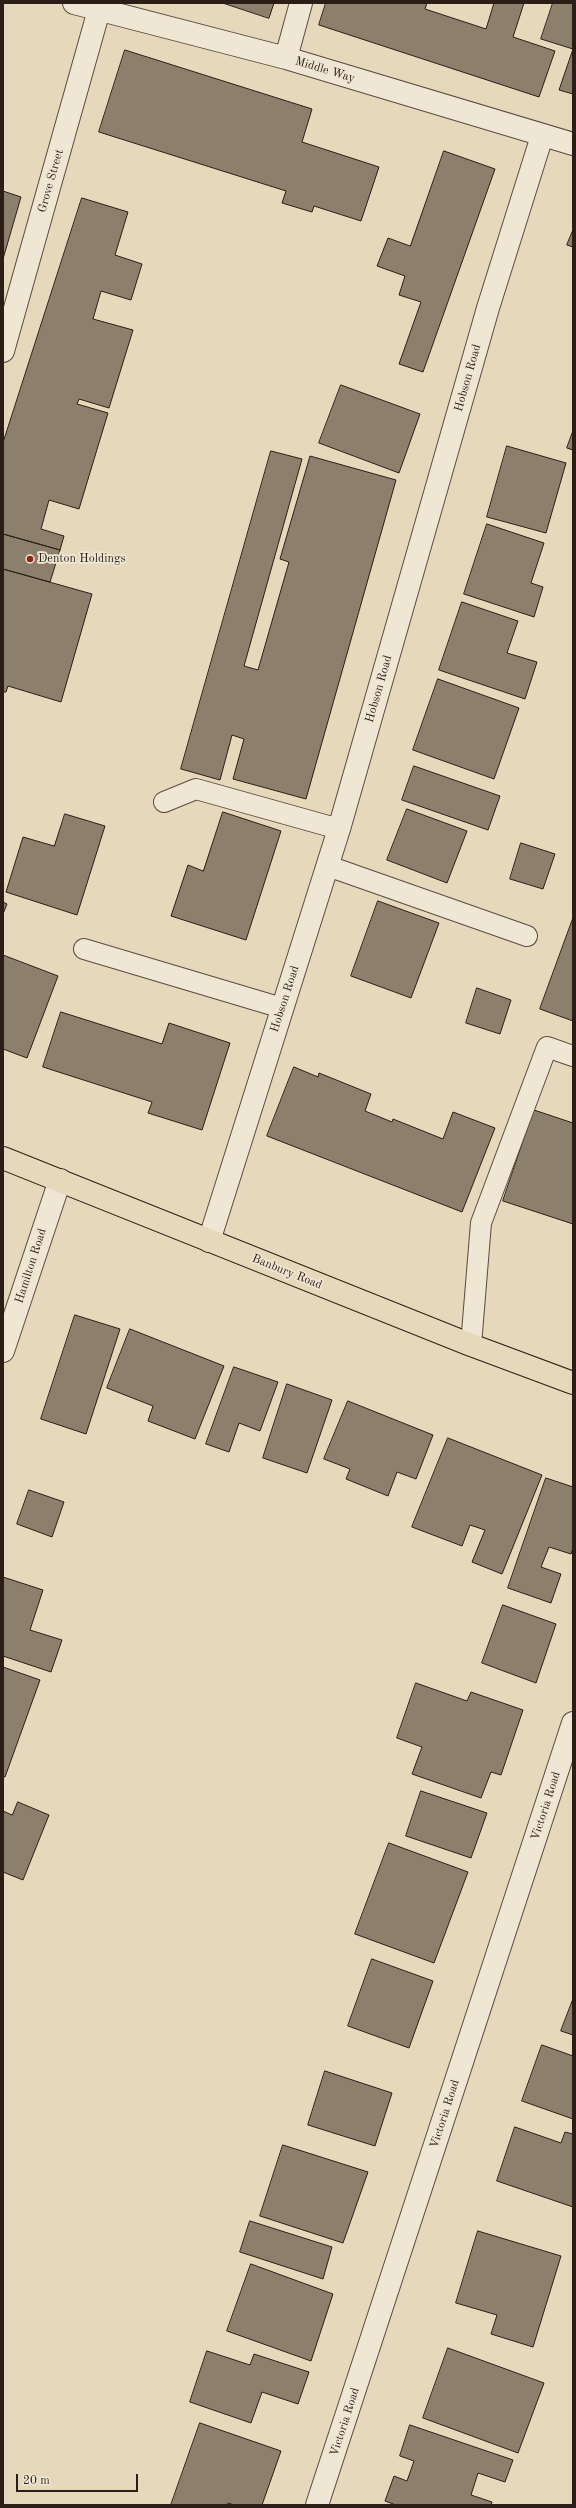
<!DOCTYPE html>
<style>
body{margin:0}
#map{position:relative;width:576px;height:2508px;overflow:hidden;background:#e6d8bb;font-family:"Old Standard TT",serif}
canvas{display:block}
.frame{position:absolute;inset:0;border:4px solid #2b1e17;pointer-events:none}
.scale{position:absolute;left:16px;top:2474px;width:122px;height:18px;box-sizing:border-box;border:2px solid #2b1e17;border-top:0;padding-left:5px;font-size:12px;line-height:14px;white-space:nowrap;color:#2b1e17;-webkit-text-stroke:3px #efe6d3;paint-order:stroke}
</style>
<div id="map">
<canvas width="576" height="2508"></canvas>
<div class="frame"></div>
<div class="scale">20 m</div>
</div>
<script>
const c = document.querySelector('canvas').getContext('2d');
c.lineJoin = 'round';
function fillPath(path, color) {
  c.fillStyle = color;
  c.fill(path, 'evenodd');
}
function trace(path, color, width, dash) {
  c.strokeStyle = color;
  c.lineWidth = width;
  c.lineCap = dash ? 'butt' : 'round';
  c.setLineDash(dash || []);
  c.stroke(path);
}
function write(font, color, halo, rows, align = 'center') {
  c.font = font + ' "Old Standard TT",serif';
  c.lineWidth = 3.5;
  c.setLineDash([]);
  c.textBaseline = 'middle';
  c.strokeStyle = halo;
  c.fillStyle = color;
  for (const [text, x, y, turn = 0] of rows) {
    c.save();
    c.translate(x, y);
    c.rotate((+turn || 0) * Math.PI / 180);
    c.textAlign = isNaN(turn) ? turn : align;
    if (halo) c.strokeText(text, 0, 0);
    c.fillText(text, 0, 0);
    c.restore();
  }
}
const building = new Path2D(`
 M223,3H274L269,18Z
 M326,3H427L425,9L486,29L494,3H524L513,37L555,51L539,97L319,25Z
 M553,3H573V94L559,90L573,49L541,39Z
 M125,50L312,109L302,142L379,167L361,221L314,206L312,212L282,203L286,191L99,132Z
 M444,151L495,169L423,372L399,364L421,302L399,295L405,276L377,266L388,238L410,246Z
 M3,191L21,197L3,259Z
 M82,198L128,212L115,255L142,264L131,300L101,291L93,319L133,330L109,408L79,399L77,404L108,413L79,509L49,500L41,529L64,536L60,550L3,534V443Z
 M573,230V247L567,245Z
 M341,385L420,414L399,473L319,443Z
 M573,431V450L567,448Z
 M507,446L566,463L546,533L487,517Z
 M271,451L302,459L244,666L258,670L289,562L280,559L310,456L396,480L306,799L233,779L244,739L232,735L220,780L181,769Z
 M487,524L544,543L531,583L543,587L534,617L464,594Z
 M3,534L60,550L50,582L3,569Z
 M3,569L92,594L61,702L8,686L6,692H3Z
 M462,602L518,621L507,653L537,662L525,699L439,670Z
 M438,679L519,708L494,779L413,750Z
 M414,766L500,796L488,830L402,800Z
 M407,809L467,831L447,883L387,860Z
 M223,812L281,831L246,940L171,916L188,865L203,871Z
 M65,814L105,826L77,915L6,892L23,837L54,846Z
 M521,843L555,854L543,889L510,879Z
 M378,901L439,923L411,998L351,976Z
 M3,902L7,904L3,914Z
 M573,918V1021L540,1009Z
 M3,955L58,976L27,1058L3,1049Z
 M477,988L511,1000L500,1034L466,1023Z
 M61,1012L162,1044L169,1023L230,1043L202,1130L148,1113L152,1102L43,1067Z
 M294,1067L318,1077L319,1073L371,1094L365,1111L392,1122L393,1119L443,1139L453,1112L495,1128L462,1212L267,1136Z
 M534,1110L573,1123V1224L503,1201Z
 M75,1315L120,1329L86,1434L41,1419Z
 M130,1329L224,1366L195,1439L148,1421L153,1406L107,1388Z
 M234,1367L278,1382L260,1431L239,1423L229,1452L206,1444Z
 M287,1384L332,1400L307,1473L263,1458Z
 M348,1401L433,1435L416,1479L397,1472L388,1496L346,1479L350,1469L324,1459Z
 M448,1438L542,1475L502,1574L472,1562L485,1530L470,1525L462,1546L412,1527Z
 M546,1478L573,1487V1548L571,1554L549,1547L541,1567L561,1574L551,1603L508,1588Z
 M29,1490L64,1502L52,1537L17,1524Z
 M3,1577L43,1590L30,1630L62,1640L51,1672L3,1656Z
 M503,1605L556,1624L536,1683L482,1663Z
 M3,1667L40,1680L5,1777H3Z
 M416,1683L467,1701L471,1692L523,1710L501,1775L491,1772L481,1798L412,1774L422,1747L397,1738Z
 M421,1791L487,1813L471,1858L406,1836Z
 M18,1802L49,1815L23,1880L3,1872V1811L12,1815Z
 M389,1843L468,1872L434,1963L355,1934Z
 M372,1959L433,1981L409,2048L348,2026Z
 M573,1999V2035L561,2031Z
 M542,2045L573,2056V2119L522,2101Z
 M325,2071L392,2093L375,2146L308,2125Z
 M515,2127L561,2143L565,2132L573,2134V2207L497,2181Z
 M283,2145L368,2172L343,2243L260,2216Z
 M250,2221L332,2247L323,2279L240,2252Z
 M478,2231L561,2256L533,2347L491,2334L497,2315L456,2303Z
 M251,2264L333,2294L311,2361L227,2331Z
 M448,2348L544,2383L518,2453L423,2418Z
 M207,2351L250,2365L254,2354L309,2372L298,2404L262,2392L251,2423L190,2402Z
 M200,2423L281,2451L262,2505H234L228,2503L227,2505H171Z
 M410,2425L513,2460L505,2482L478,2473L471,2495L492,2502L491,2505H396L385,2501L394,2476L407,2481L414,2461L400,2456Z`);
const service = new Path2D(`
 M164,802L196,789L339,829
 M328,866L527,936
 M84,949L282,1008
 M471,1345L481,1223L547,1047L573,1056`);
const minor = new Path2D(`
 M74,3L286,58L573,144
 M286,58L301,3
 M3,351L99,10
 M209,1241L339,829L488,308L542,136
 M3,1351L60,1180
 M317,2505L573,1723`);
const primary = new Path2D(`
 M3,1158L471,1345L573,1383`);
const markers = [
 [30,559,4,"#8f2418"]
];
const streetNames = [
 ["Middle Way",325,70,17],
 ["Grove Street",51,181,-74],
 ["Hobson Road",468,378,-74],
 ["Hobson Road",379,689,-74],
 ["Hobson Road",285,999,-72],
 ["Hamilton Road",31,1266,-72],
 ["Banbury Road",287,1272,22],
 ["Victoria Road",546,1806,-72],
 ["Victoria Road",445,2114,-72],
 ["Victoria Road",345,2422,-72]
];
const poiNames = [
 ["Denton Holdings",38,559]
];
fillPath(building, '#8c7f6c');
trace(building, '#2b1e17', 1);
trace(service, '#5a4c40', 22);
trace(minor, '#5a4c40', 24);
trace(primary, '#2b1e17', 24);
trace(service, '#efe6d3', 20);
trace(minor, '#efe6d3', 22);
trace(primary, '#e6d8bb', 22);
for (const [x, y, r, color] of markers) {
  const dot = new Path2D();
  dot.arc(x, y, r, 0, 2 * Math.PI);
  c.fillStyle = color;
  c.fill(dot);
  trace(dot, '#efe6d3', 1.5);
}
write('12px', '#2b1e17', '#efe6d3', streetNames);
write('12px', '#2b1e17', '#efe6d3', poiNames, 'left');
</script>
